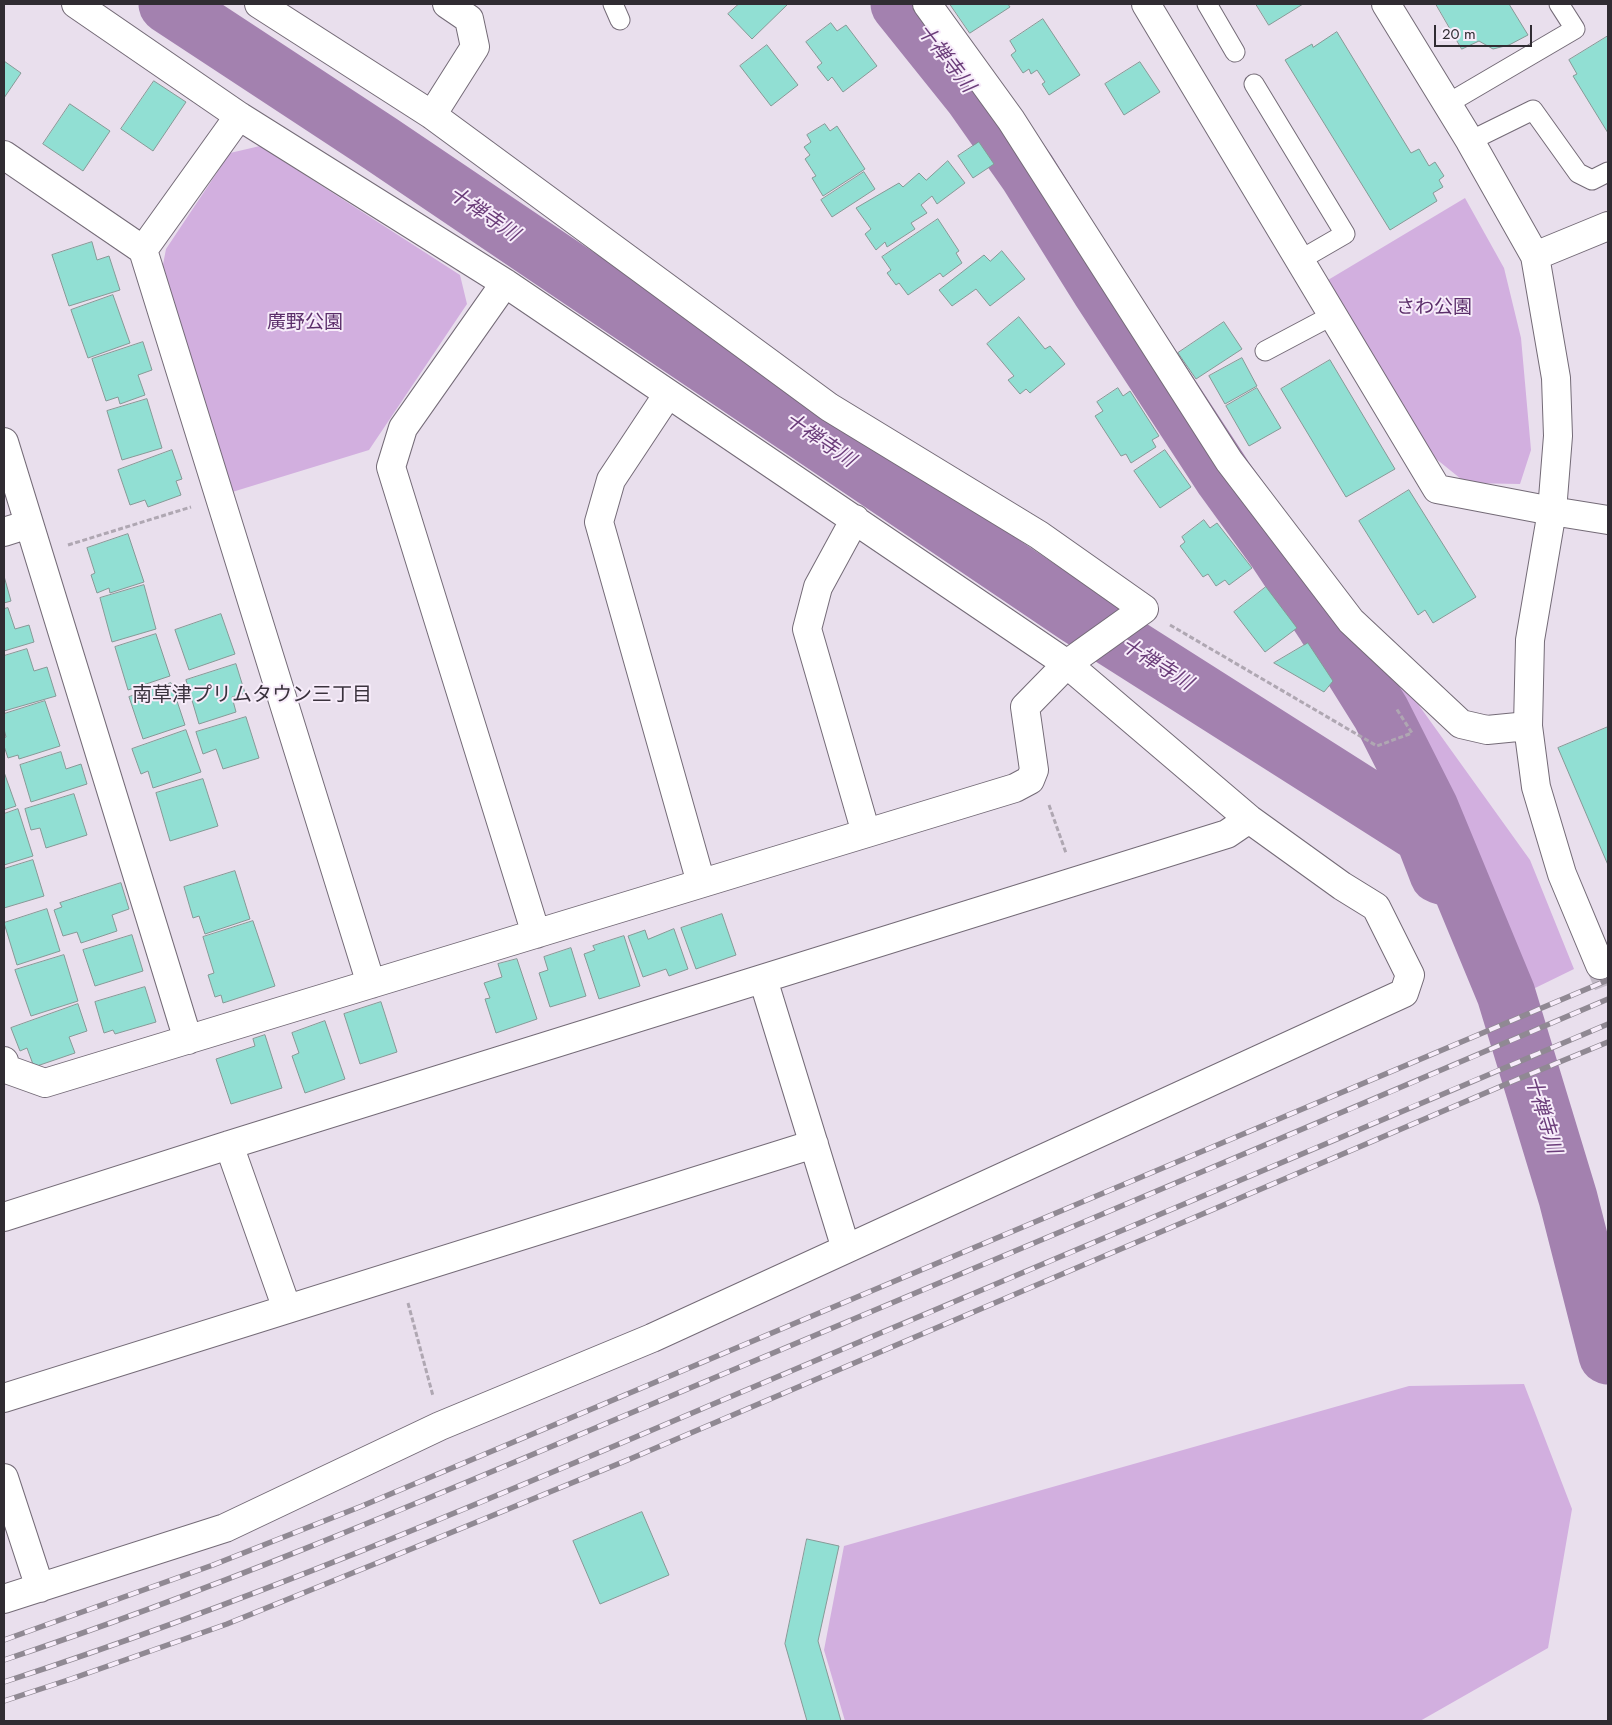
<!DOCTYPE html>
<meta charset="utf-8">
<style>
body{margin:0}
#map{position:relative;width:1612px;height:1725px;overflow:hidden;background:#e9dfed;font-family:Jost,sans-serif}
canvas{display:block}
.frame{position:absolute;inset:0;border:5px solid #302c32;pointer-events:none}
.scale{position:absolute;left:1434px;top:25px;width:98px;height:22px;box-sizing:border-box;border:2px solid #302c32;border-top:0;padding-left:6px;font-size:15px;line-height:18px;white-space:nowrap;color:#302c32;-webkit-text-stroke:4px #f7ecfa;paint-order:stroke}
</style>
<div id="map">
<canvas width="1612" height="1725"></canvas>
<div class="frame"></div>
<div class="scale">20 m</div>
</div>
<script>
const c = document.querySelector('canvas').getContext('2d');
c.lineJoin = 'round';
function fillPath(path, color) {
  c.fillStyle = color;
  c.fill(path, 'evenodd');
}
function trace(path, color, width, dash) {
  c.strokeStyle = color;
  c.lineWidth = width;
  c.lineCap = dash ? 'butt' : 'round';
  c.setLineDash(dash || []);
  c.stroke(path);
}
function write(font, color, halo, rows, align = 'center') {
  c.font = font + ' Jost,"Noto Sans JP",sans-serif';
  c.lineWidth = 4;
  c.setLineDash([]);
  c.textBaseline = 'middle';
  c.strokeStyle = halo;
  c.fillStyle = color;
  for (const [text, x, y, turn = 0] of rows) {
    c.save();
    c.translate(x, y);
    c.rotate((+turn || 0) * Math.PI / 180);
    c.textAlign = isNaN(turn) ? turn : align;
    if (halo) c.strokeText(text, 0, 0);
    c.fillText(text, 0, 0);
    c.restore();
  }
}
const green = new Path2D(`
 M260,146L460,275L467,304L369,450L229,493L161,275L166,249L230,153Z
 M1465,198L1504,268L1521,338L1531,450L1520,484L1466,483L1435,458L1328,280Z
 M1400,679L1530,860L1574,969L1531,990L1426,743L1392,684Z
 M1524,1384L1572,1509L1548,1648L1420,1721H845L824,1650L844,1546L1409,1386Z`);
const river = new Path2D(`
 M168,4L381,144L1076,614L1424,835L1439,874L1458,880
 M900,4L973,95L1028,173L1101,290L1224,478L1277,551L1326,625L1381,713L1429,808L1506,994L1568,1198L1608,1355`);
const building = new Path2D(`
 M739,4H788L752,39L728,14Z
 M950,4H1008L1010,7L970,33Z
 M1256,4H1303L1269,25Z
 M1436,4H1509L1528,35L1509,45L1493,49L1479,41L1462,49Z
 M1043,19L1080,75L1049,95L1042,84L1045,82L1037,70L1031,74L1029,69L1023,73L1011,55L1016,51L1010,41Z
 M831,23L837,31L846,25L877,66L843,92L832,77L828,81L817,67L822,63L806,42Z
 M1337,32L1411,153L1419,149L1429,166L1435,162L1444,176L1439,180L1443,187L1433,193L1437,201L1390,230L1285,60L1312,44L1313,47Z
 M1608,36V133L1573,76L1577,74L1569,60Z
 M767,45L798,85L771,106L740,66Z
 M4,61L21,73L4,98Z
 M1140,62L1160,92L1124,115L1105,84Z
 M154,81L186,102L153,151L121,129Z
 M70,104L110,131L83,171L43,144Z
 M825,124L830,131L837,126L865,169L823,196L812,178L816,176L805,159L810,155L804,147L811,142L807,135Z
 M979,142L994,164L973,178L958,156Z
 M948,161L965,183L937,204L932,196L921,205L927,213L911,223L915,229L887,247L885,242L876,250L865,234L871,229L856,208L899,183L903,187L919,173L926,180Z
 M864,172L875,189L832,217L821,200Z
 M938,219L959,251L956,253L962,263L943,277L940,273L908,295L899,283L896,285L887,273L891,270L882,257Z
 M92,242L97,260L109,256L120,290L69,306L52,255Z
 M1002,251L1025,279L990,306L976,289L952,306L939,290L984,255L990,261Z
 M113,295L130,343L88,358L71,310Z
 M1019,317L1045,349L1050,346L1065,364L1030,393L1026,389L1020,394L1008,380L1014,376L987,344Z
 M1224,322L1242,349L1196,379L1178,353Z
 M143,342L152,370L138,375L145,395L120,404L118,397L106,401L92,359Z
 M1242,358L1257,386L1225,404L1209,376Z
 M1330,360L1395,469L1346,497L1281,389Z
 M1118,388L1123,396L1130,391L1159,436L1152,440L1156,447L1131,463L1126,454L1121,456L1095,416L1103,411L1097,402Z
 M1257,388L1281,428L1249,446L1226,406Z
 M147,399L162,448L122,460L107,411Z
 M172,450L182,479L176,481L181,495L148,507L145,500L130,505L118,470Z
 M1165,450L1191,487L1160,508L1134,471Z
 M1409,490L1476,597L1433,623L1425,610L1418,615L1359,521Z
 M1204,520L1210,528L1217,523L1252,568L1229,585L1225,580L1216,586L1208,574L1203,577L1180,546L1185,542L1182,537Z
 M128,534L144,582L110,593L109,588L97,593L91,575L95,573L87,548Z
 M4,576L11,601L4,603Z
 M144,585L156,629L112,642L100,598Z
 M1266,587L1297,628L1265,652L1234,612Z
 M8,608L15,629L29,625L34,642L4,651V609Z
 M221,614L235,654L189,670L175,630Z
 M156,634L170,676L128,690L115,647Z
 M1308,643L1333,681L1324,692L1274,663Z
 M27,649L34,671L47,667L56,696L4,711V656Z
 M236,664L245,693L232,697L236,712L199,724L186,680Z
 M171,683L185,725L143,739L129,697Z
 M45,701L60,746L19,759L18,755L8,758L4,746V738L6,737L4,729V714Z
 M246,717L259,758L223,769L216,749L203,754L196,732Z
 M1608,727V865L1558,748Z
 M186,730L201,772L153,788L148,771L141,774L132,749Z
 M61,752L66,769L81,764L87,784L31,802L20,765Z
 M4,772L16,806L4,810Z
 M203,779L218,826L170,841L156,793Z
 M74,794L87,835L46,848L40,828L31,830L25,809Z
 M18,809L33,856L4,865V814Z
 M33,860L44,896L4,908V869Z
 M235,871L250,919L205,934L199,916L193,918L184,887Z
 M121,883L129,909L112,915L117,931L81,943L77,932L63,936L54,910L62,907L60,903Z
 M47,909L60,951L17,965L4,923Z
 M722,914L736,955L696,969L681,928Z
 M253,921L275,986L223,1003L221,995L215,997L208,975L214,973L203,937Z
 M674,929L688,969L669,976L666,969L643,977L628,936L645,930L648,939Z
 M132,935L143,971L95,986L83,950Z
 M624,936L640,986L599,999L584,954L595,950L593,946Z
 M571,948L586,996L550,1007L539,973L548,970L544,957Z
 M64,955L78,1001L31,1016L15,970Z
 M517,959L537,1019L496,1033L485,999L490,998L484,983L502,977L498,964Z
 M145,987L156,1022L115,1034L113,1030L104,1033L95,1002Z
 M381,1002L397,1052L360,1064L344,1014Z
 M78,1004L87,1031L69,1037L75,1053L34,1067L27,1048L20,1051L11,1028Z
 M325,1021L345,1079L305,1093L292,1056L299,1053L292,1033Z
 M265,1035L282,1088L231,1104L216,1059L255,1046L253,1039Z
 M642,1512L669,1575L600,1604L573,1541Z
 M807,1539L839,1546L818,1641L841,1721H807L785,1644Z`);
const minorTunnel = new Path2D(`
 M1600,965L1608,985`);
const path = new Path2D(`
 M68,545L191,507
 M1170,625L1377,746L1412,733L1396,708
 M1049,805L1066,853
 M408,1303L433,1396`);
const service = new Path2D(`
 M613,4L620,20
 M1207,4L1235,52
 M1254,84L1345,234L1300,260
 M1447,104L1575,29L1559,4
 M1470,141L1533,110L1578,173L1592,180L1608,172
 M1265,351L1333,315`);
const minor = new Path2D(`
 M927,4L1011,120L1229,461L1351,621L1461,724L1487,730L1528,726L1536,787L1562,874L1600,965
 M1146,4L1437,489L1552,511
 M432,115L475,47L469,19L447,4
 M239,116L143,250L371,984
 M4,155L143,250
 M505,283L403,428L391,467L536,934
 M668,394L611,480L599,522L701,883
 M4,442L188,1040
 M855,519L818,587L807,629L866,833
 M4,532L29,524
 M763,979L846,1249
 M4,1061L6,1069L45,1083L1015,788L1030,780L1034,770L1025,707L1067,664L1144,609L1039,535L829,407L432,115L259,4
 M229,1145L287,1309
 M4,1217L229,1145L1227,834L1249,819
 M4,1398L814,1144
 M4,1478L40,1588
 M4,1599L225,1528L440,1426L652,1338L1404,993L1410,975L1376,907L1342,886L1249,819L1067,664L505,283L239,116L76,4`);
const tertiary = new Path2D(`
 M1386,4L1470,141L1535,256L1556,378L1558,436L1552,511L1530,640L1528,726
 M1535,256L1608,226
 M1552,511L1608,520`);
const rail = new Path2D(`
 M4,1640L213,1565L362,1506L1608,980
 M4,1660C244,1580 476,1478 709,1380C1009,1254 1309,1127 1608,999
 M4,1682C247,1603 483,1502 718,1402C1015,1277 1311,1149 1608,1024
 M4,1701L71,1679L227,1624L377,1563L630,1459L1511,1082L1608,1042`);
const parkNames = [
 ["さわ公園",1434,308],
 ["廣野公園",305,323]
];
const waterNames = [
 ["十禅寺川",945,59,52],
 ["十禅寺川",483,215,34],
 ["十禅寺川",819,441,34],
 ["十禅寺川",1156,665,32],
 ["十禅寺川",1542,1115,73]
];
const neighbourhoodNames = [
 ["南草津プリムタウン三丁目",252,696]
];
fillPath(green, '#d2afdf');
trace(river, '#a381af', 59);
fillPath(building, '#91dfd3');
trace(building, '#869996', 1);
trace(minorTunnel, '#c4bbc8', 28, [28, 14]);
trace(service, '#746b77', 21);
trace(minor, '#746b77', 30);
trace(tertiary, '#746b77', 30);
trace(path, '#afa7b2', 3, [5, 2.5]);
trace(service, '#fff', 19);
trace(minor, '#fff', 28);
trace(tertiary, '#fff', 28);
trace(rail, '#908993', 5.5);
trace(rail, '#f7ecfa', 4, [11]);
write('19px', '#5b2e6a', '#f7ecfa', parkNames);
write('italic 20px', '#6b3d7a', '#f7ecfa', waterNames);
write('20px', '#3a323d', '#f7ecfa', neighbourhoodNames);
</script>
